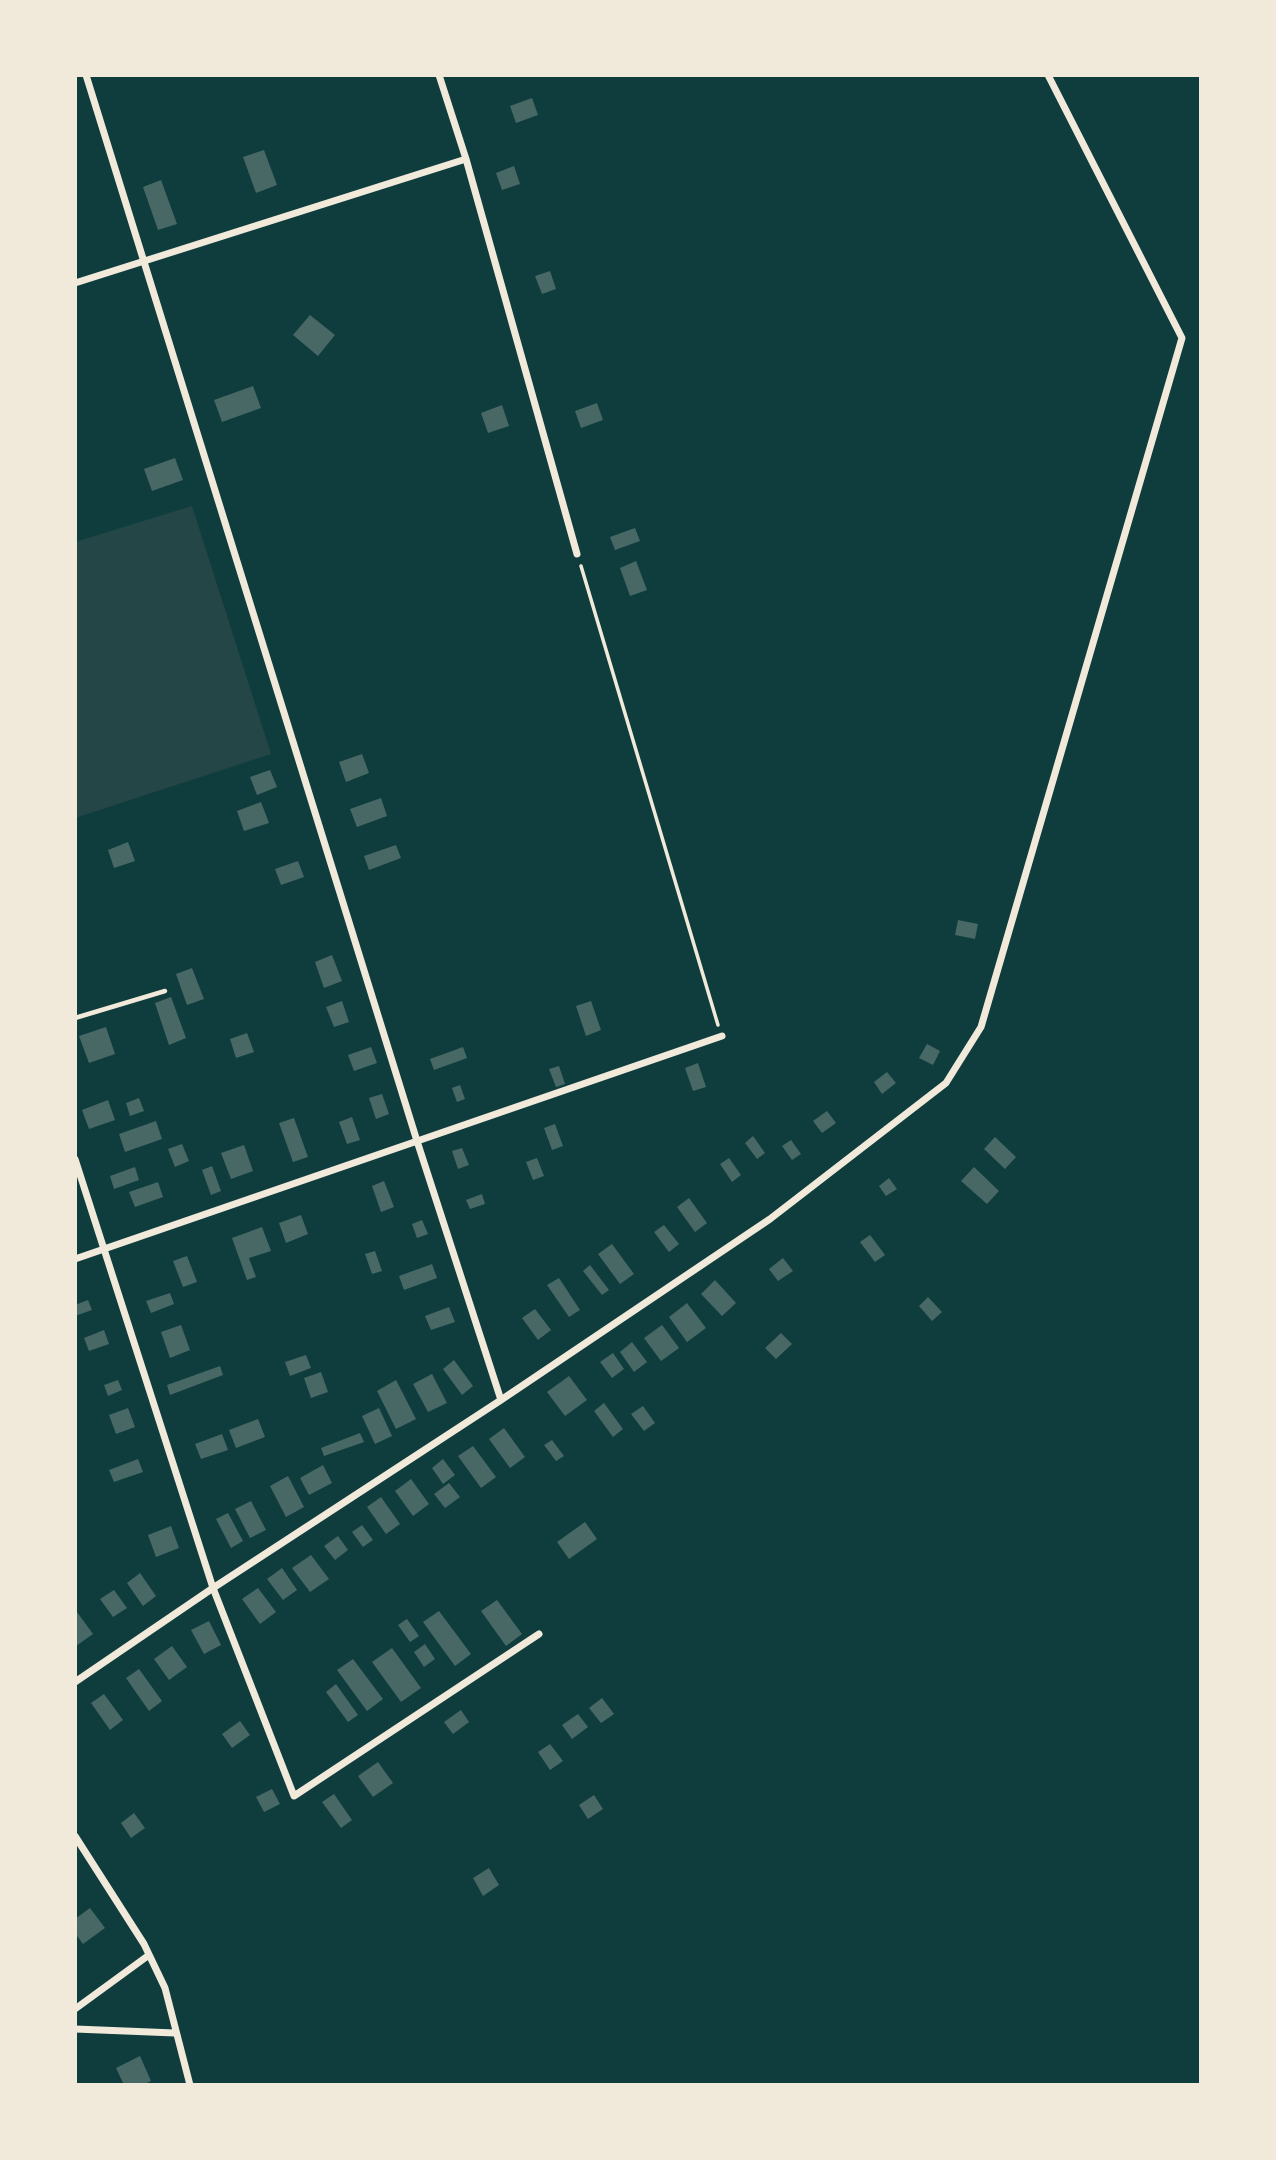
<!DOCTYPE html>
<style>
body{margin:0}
#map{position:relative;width:1276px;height:2160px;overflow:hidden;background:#0f3d3e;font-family:"Exo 2",sans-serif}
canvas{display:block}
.frame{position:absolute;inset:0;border:77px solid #f1e9da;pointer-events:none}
</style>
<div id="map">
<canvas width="1276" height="2160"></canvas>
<div class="frame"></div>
</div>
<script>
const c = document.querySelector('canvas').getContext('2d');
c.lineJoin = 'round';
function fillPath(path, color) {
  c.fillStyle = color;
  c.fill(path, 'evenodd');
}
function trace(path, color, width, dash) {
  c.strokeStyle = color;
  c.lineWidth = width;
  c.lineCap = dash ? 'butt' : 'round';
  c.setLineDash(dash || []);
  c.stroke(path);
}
const green = new Path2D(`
 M192,506L271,754L75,818V542Z`);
const building = new Path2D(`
 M532,98L538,115L516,123L510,106Z
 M264,150L277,185L256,193L243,157Z
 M514,166L520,184L502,190L496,173Z
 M161,180L177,224L158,230L143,187Z
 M550,271L556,289L542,294L535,276Z
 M310,315L335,335L318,356L293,335Z
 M253,386L261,408L222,422L214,400Z
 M597,403L603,420L581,428L575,411Z
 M502,405L509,426L488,433L481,413Z
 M175,458L183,480L152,491L144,469Z
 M635,528L640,541L615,550L610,537Z
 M636,561L647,590L630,596L620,568Z
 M362,754L369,773L346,782L339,762Z
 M270,770L277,787L257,795L250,777Z
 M381,798L387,816L357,827L350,809Z
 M261,802L269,823L244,831L237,811Z
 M128,842L135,861L114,868L108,850Z
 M396,845L401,858L369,870L364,856Z
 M298,861L304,877L281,885L275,869Z
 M958,920L978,924L975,939L955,935Z
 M332,955L342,981L324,988L315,962Z
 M192,968L204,999L187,1005L176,974Z
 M171,997L186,1038L169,1045L155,1003Z
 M342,1001L349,1022L334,1027L326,1007Z
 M591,1001L601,1030L586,1036L576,1006Z
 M106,1027L115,1054L89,1063L79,1036Z
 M247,1033L254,1052L236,1058L230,1039Z
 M927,1044L940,1051L933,1065L919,1058Z
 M371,1047L377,1063L354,1071L348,1055Z
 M463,1047L467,1058L434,1070L430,1059Z
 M698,1063L706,1087L693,1091L685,1068Z
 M559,1066L565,1084L556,1087L549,1069Z
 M887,1072L896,1083L882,1094L874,1082Z
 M460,1085L465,1099L457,1102L452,1088Z
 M382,1094L389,1114L376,1119L369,1098Z
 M139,1098L144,1111L130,1116L126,1103Z
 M108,1100L115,1120L89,1129L82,1110Z
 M827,1111L836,1123L822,1133L813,1121Z
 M352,1117L360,1140L347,1144L339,1122Z
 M294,1118L308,1157L293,1162L279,1123Z
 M156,1121L162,1139L125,1152L119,1134Z
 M555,1124L563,1146L552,1150L544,1128Z
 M753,1136L765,1153L757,1159L745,1143Z
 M995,1137L1016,1157L1005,1169L984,1149Z
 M791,1140L801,1154L792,1160L782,1146Z
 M182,1144L189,1161L175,1167L168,1149Z
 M244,1145L253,1171L231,1179L221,1153Z
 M462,1148L469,1165L458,1169L452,1151Z
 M537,1158L544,1176L533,1180L526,1162Z
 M729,1158L741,1175L732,1182L720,1164Z
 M212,1166L221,1191L211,1195L202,1170Z
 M135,1167L139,1180L114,1189L110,1176Z
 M974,1167L999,1191L987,1204L961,1181Z
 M889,1178L897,1189L886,1196L879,1186Z
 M384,1181L394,1207L381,1212L372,1186Z
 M158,1182L163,1197L135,1207L129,1192Z
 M482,1194L485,1204L470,1209L466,1200Z
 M689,1198L707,1223L695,1232L677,1207Z
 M301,1215L308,1234L286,1243L279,1223Z
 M422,1220L428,1234L417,1238L412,1224Z
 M664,1225L679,1244L669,1252L654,1232Z
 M262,1227L271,1251L249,1258L256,1277L247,1280L232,1238Z
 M870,1235L885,1255L875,1262L860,1242Z
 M612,1244L634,1274L620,1284L598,1254Z
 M375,1251L382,1271L372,1274L365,1254Z
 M187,1256L197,1282L183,1287L173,1261Z
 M783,1258L793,1271L778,1281L769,1269Z
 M432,1264L437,1278L404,1290L399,1276Z
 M590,1265L609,1290L602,1295L583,1271Z
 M559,1278L580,1310L569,1317L547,1285Z
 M715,1280L736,1303L722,1316L701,1294Z
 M170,1293L174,1304L151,1313L146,1301Z
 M928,1297L942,1312L932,1321L919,1306Z
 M88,1300L92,1310L75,1316V1305Z
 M687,1303L706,1328L687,1342L669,1317Z
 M449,1307L455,1322L431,1330L425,1316Z
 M535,1309L551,1330L538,1340L522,1318Z
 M181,1325L190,1350L170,1358L161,1332Z
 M662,1325L679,1348L661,1361L644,1338Z
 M104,1330L109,1344L89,1351L84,1338Z
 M781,1333L792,1344L776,1359L765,1348Z
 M632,1342L647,1362L634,1372L620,1352Z
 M613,1353L624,1369L612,1378L600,1362Z
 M306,1355L311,1368L290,1376L285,1362Z
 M454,1360L473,1386L462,1395L443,1369Z
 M220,1366L223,1375L170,1395L167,1385Z
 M321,1372L328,1392L311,1398L304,1378Z
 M432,1374L447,1403L428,1412L413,1384Z
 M569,1376L587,1400L565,1416L547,1392Z
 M118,1380L122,1390L108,1396L104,1385Z
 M396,1380L416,1419L396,1429L377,1391Z
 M604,1403L623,1429L613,1437L594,1411Z
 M643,1406L655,1423L644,1431L631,1414Z
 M128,1408L135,1427L116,1434L109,1415Z
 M379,1408L392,1436L375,1444L362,1416Z
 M258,1419L265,1437L236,1448L229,1430Z
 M504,1428L525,1457L510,1468L489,1439Z
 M360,1433L364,1442L324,1456L321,1448Z
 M222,1434L228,1450L201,1459L195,1444Z
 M552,1440L564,1456L556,1461L544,1445Z
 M473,1446L496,1477L481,1488L458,1456Z
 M138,1459L143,1472L114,1482L109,1470Z
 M443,1459L455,1475L443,1484L432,1468Z
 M323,1465L332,1483L309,1495L300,1478Z
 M288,1476L304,1507L286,1517L270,1486Z
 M411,1479L429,1504L413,1516L395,1491Z
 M449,1483L460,1497L445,1508L434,1494Z
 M381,1497L400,1524L386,1534L367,1507Z
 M251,1501L266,1530L250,1538L235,1509Z
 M228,1513L243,1541L231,1548L216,1519Z
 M585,1522L597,1539L569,1559L557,1542Z
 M362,1525L373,1540L363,1547L352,1532Z
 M171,1526L179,1548L156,1557L148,1535Z
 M338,1536L348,1550L335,1560L324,1546Z
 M311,1555L329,1579L310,1592L292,1568Z
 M282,1568L297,1590L283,1600L267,1579Z
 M140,1573L156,1596L143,1606L127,1583Z
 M258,1588L276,1612L260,1624L242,1599Z
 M114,1590L127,1608L113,1617L100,1599Z
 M497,1600L522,1634L506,1646L481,1611Z
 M439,1611L471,1654L455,1666L423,1622Z
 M77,1612L93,1634L76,1646L75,1614Z
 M407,1619L419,1636L410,1642L398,1625Z
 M209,1621L221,1645L204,1654L191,1630Z
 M425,1644L435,1659L424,1667L414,1652Z
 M172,1646L187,1667L169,1680L154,1659Z
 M392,1648L421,1688L401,1702L372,1662Z
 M353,1659L383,1699L367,1711L337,1670Z
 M139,1669L162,1701L149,1711L126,1678Z
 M336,1684L358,1715L348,1722L326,1692Z
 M104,1694L123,1720L110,1730L91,1703Z
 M602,1698L614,1714L601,1723L589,1708Z
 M461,1710L469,1722L453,1734L444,1722Z
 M578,1714L588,1727L572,1739L562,1725Z
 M240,1721L250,1735L232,1748L222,1734Z
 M550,1744L563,1761L550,1770L538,1752Z
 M378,1762L393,1783L373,1797L358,1776Z
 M272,1789L280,1804L264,1812L256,1797Z
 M334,1794L352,1820L341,1828L322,1802Z
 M594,1795L603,1809L588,1819L579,1805Z
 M134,1813L145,1828L131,1838L121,1823Z
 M489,1868L499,1885L483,1896L473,1878Z
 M90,1908L105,1928L83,1944L75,1933V1919Z
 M140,2056L151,2081L143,2085H124L116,2068Z`);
const path = new Path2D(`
 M581,566L718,1025`);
const service = new Path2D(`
 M75,1018L165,991`);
const minor = new Path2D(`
 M86,75L417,1141L501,1400
 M439,75L466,159L577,554
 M75,283L466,159
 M75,1159L213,1588L294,1796L539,1634
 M75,1259L722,1036
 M75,1682L213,1588L501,1400L770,1219L946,1083L981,1027L1182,338L1048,75
 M75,1836L144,1944L165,1988L190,2085
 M75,2009L149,1955
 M75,2029L175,2033`);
fillPath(green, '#244646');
fillPath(building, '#486865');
trace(path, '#f1e9da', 3.5);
trace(service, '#f1e9da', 4.5);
trace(minor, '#f1e9da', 7);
</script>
